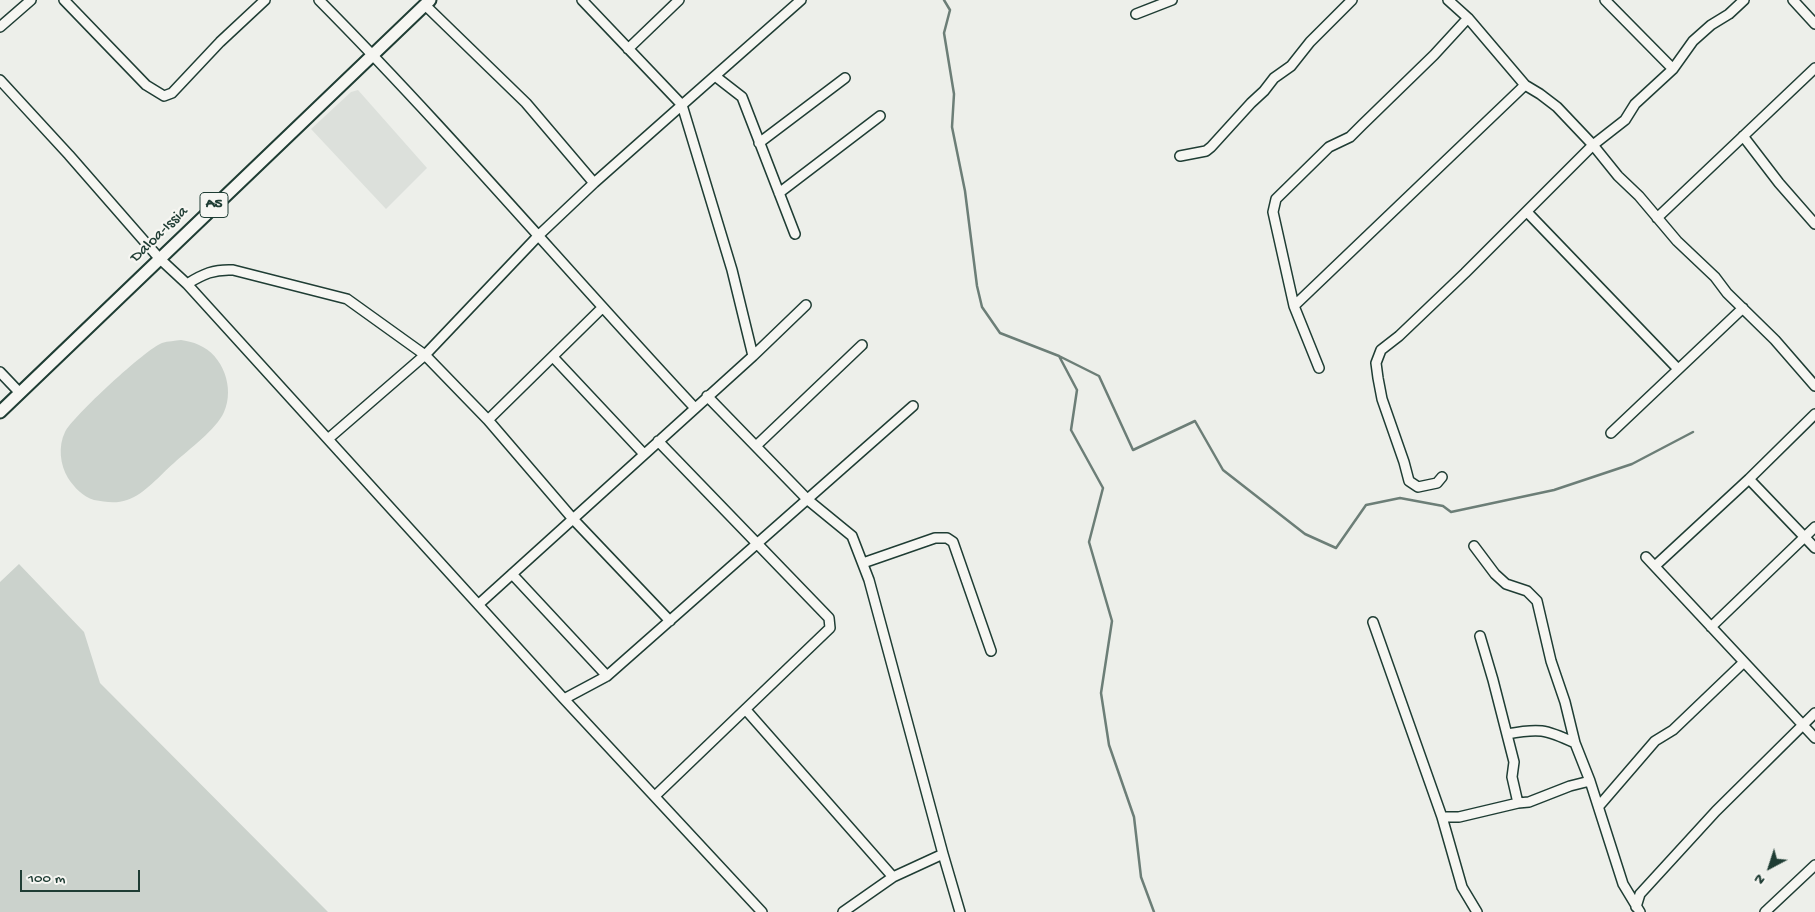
<!DOCTYPE html>
<style>
body{margin:0}
#map{position:relative;width:1815px;height:912px;overflow:hidden;background:#edefea;font-family:"Gochi Hand",sans-serif}
canvas{display:block}
.north{position:absolute;left:1745px;top:842px;width:50px;height:50px;-webkit-text-stroke:4px #f6f6f2;paint-order:stroke;rotate:220deg;font-size:14px;font-weight:700;line-height:20px;text-align:center;color:#1f3d34}
.north::after{content:'';display:block;margin:auto;width:18px;height:22px;background:#1f3d34;clip-path:polygon(50% 0,100% 100%,50% 72%,0 100%)}
.scale{position:absolute;left:20px;top:870px;width:120px;height:22px;box-sizing:border-box;border:2px solid #1f3d34;border-top:0;padding-left:6px;font-size:15px;line-height:18px;white-space:nowrap;color:#1f3d34;-webkit-text-stroke:4px #f6f6f2;paint-order:stroke}
</style>
<div id="map">
<canvas width="1815" height="912"></canvas>
<div class="north">N</div>
<div class="scale">100 m</div>
</div>
<script>
const c = document.querySelector('canvas').getContext('2d');
c.lineJoin = 'round';
function fillPath(path, color) {
  c.fillStyle = color;
  c.fill(path, 'evenodd');
}
function trace(path, color, width, dash) {
  c.strokeStyle = color;
  c.lineWidth = width;
  c.lineCap = dash ? 'butt' : 'round';
  c.setLineDash(dash || []);
  c.stroke(path);
}
function write(font, color, halo, rows, align = 'center') {
  c.font = font + ' "Gochi Hand",sans-serif';
  c.lineWidth = 4.5;
  c.setLineDash([]);
  c.textBaseline = 'middle';
  c.strokeStyle = halo;
  c.fillStyle = color;
  for (const [text, x, y, turn = 0] of rows) {
    c.save();
    c.translate(x, y);
    c.rotate((+turn || 0) * Math.PI / 180);
    c.textAlign = isNaN(turn) ? turn : align;
    if (halo) c.strokeText(text, 0, 0);
    c.fillText(text, 0, 0);
    c.restore();
  }
}
const built = new Path2D(`
 M358,90L427,168L386,209L311,129L351,92Z`);
const green = new Path2D(`
 M181,340C186,341 193,342 199,345C223,355 235,388 224,412C216,430 189,449 174,463C160,475 145,494 127,500C116,504 105,502 94,500C83,497 74,487 68,478C60,465 58,446 65,432C72,417 147,348 162,343C168,341 175,341 181,340Z
 M19,564L84,632L100,683L328,912H0V582Z`);
const stream = new Path2D(`
 M944,0L950,10L944,33L954,94L952,127L965,191L977,286L982,307L1000,333L1059,356L1077,390L1071,430L1103,488L1089,542L1112,621L1101,693L1109,745L1134,817L1141,877L1154,912
 M1059,356L1099,376L1133,450L1195,421L1223,470L1305,534L1336,548L1366,505L1400,498L1443,506L1451,512L1554,490L1632,464L1693,432`);
const minor = new Path2D(`
 M64,0L146,85L164,96L172,93L220,42L265,0
 M319,0C449,131 568,272 694,407
 M1448,0L1468,18L1525,85L1540,94L1557,107L1593,145L1618,176L1639,196L1677,241L1715,277L1727,293L1775,340L1815,386
 M1605,0L1673,69
 M1793,0L1815,24
 M425,5L526,103L594,183
 M1136,14L1172,0
 M0,27L31,0
 M628,49L679,0
 M715,76L742,97L795,234
 M0,80L69,155L159,258L187,284L564,699L762,912
 M1743,136L1779,183L1815,224
 M759,143L845,78
 M1180,156L1206,151L1211,147L1251,103L1264,91L1274,78L1291,66L1310,42L1352,0
 M779,193L880,116
 M1527,212L1678,369
 M1657,218L1815,68
 M187,284C203,274 214,269 233,270L347,299L425,355L488,420L573,519L670,621
 M1294,306L1525,85
 M753,356L732,270L682,105L801,0
 M553,357L644,454
 M1319,368L1294,306L1273,212L1276,199L1329,147L1350,137L1362,125L1434,55L1468,18
 M0,372L20,393
 M707,396L808,500L852,536L869,580L943,854L960,912
 M488,420L602,308
 M1611,433L1743,308
 M328,439L425,355L539,235L594,183L682,105L582,0
 M756,446L862,345
 M1442,477L1437,483L1418,487L1409,481L1404,462L1382,399L1378,378L1376,363L1381,350L1399,336L1465,273L1593,145L1625,120L1635,104L1673,69L1693,41L1711,25L1729,14L1744,0
 M1749,479L1815,548
 M1474,546L1495,574L1506,584L1527,591L1537,601L1551,661L1565,702L1575,743L1590,781L1623,884L1640,912
 M1646,557L1815,738
 M863,563L935,538H947L953,542L991,651
 M1655,566L1749,479L1815,414
 M512,574L607,676
 M479,604L753,356L806,305
 M1373,622L1442,817L1462,887L1477,912
 M1711,627L1815,527
 M1480,636L1493,680L1514,762L1512,777L1518,803
 M564,699L607,676L913,406
 M746,710L893,877
 M1507,734C1539,728 1545,729 1575,743
 M655,796L830,628L829,618L658,441
 M1599,806L1655,741L1673,730L1744,662
 M1442,817H1459L1518,803L1529,802L1570,786L1590,781
 M1636,907L1640,894L1716,811L1815,713
 M843,912L893,877L943,854
 M1765,912L1815,865`);
const major = new Path2D(`
 M0,412L430,0`);
const shields = [
 [214,205,28]
];
const shieldNames = [
 ["A5",214,205]
];
const streetNames = [
 ["Daloa-Issia",160,235,-44]
];
fillPath(built, '#dce0db');
fillPath(green, '#cbd2cc');
trace(stream, '#6c7e77', 2.5);
trace(minor, '#1f3d34', 12);
trace(major, '#1f3d34', 15);
trace(minor, '#f6f6f2', 9);
trace(major, '#f6f6f2', 11);
for (const [x, y, w] of shields) {
  const box = new Path2D();
  box.roundRect(x - w / 2, y - 12.5, w, 25, 4);
  c.fillStyle = '#f6f6f2';
  c.fill(box);
  trace(box, '#1f3d34', 1);
}
write('bold 15px', '#1f3d34', null, shieldNames);
write('16px', '#1f3d34', '#f6f6f2', streetNames);
</script>
